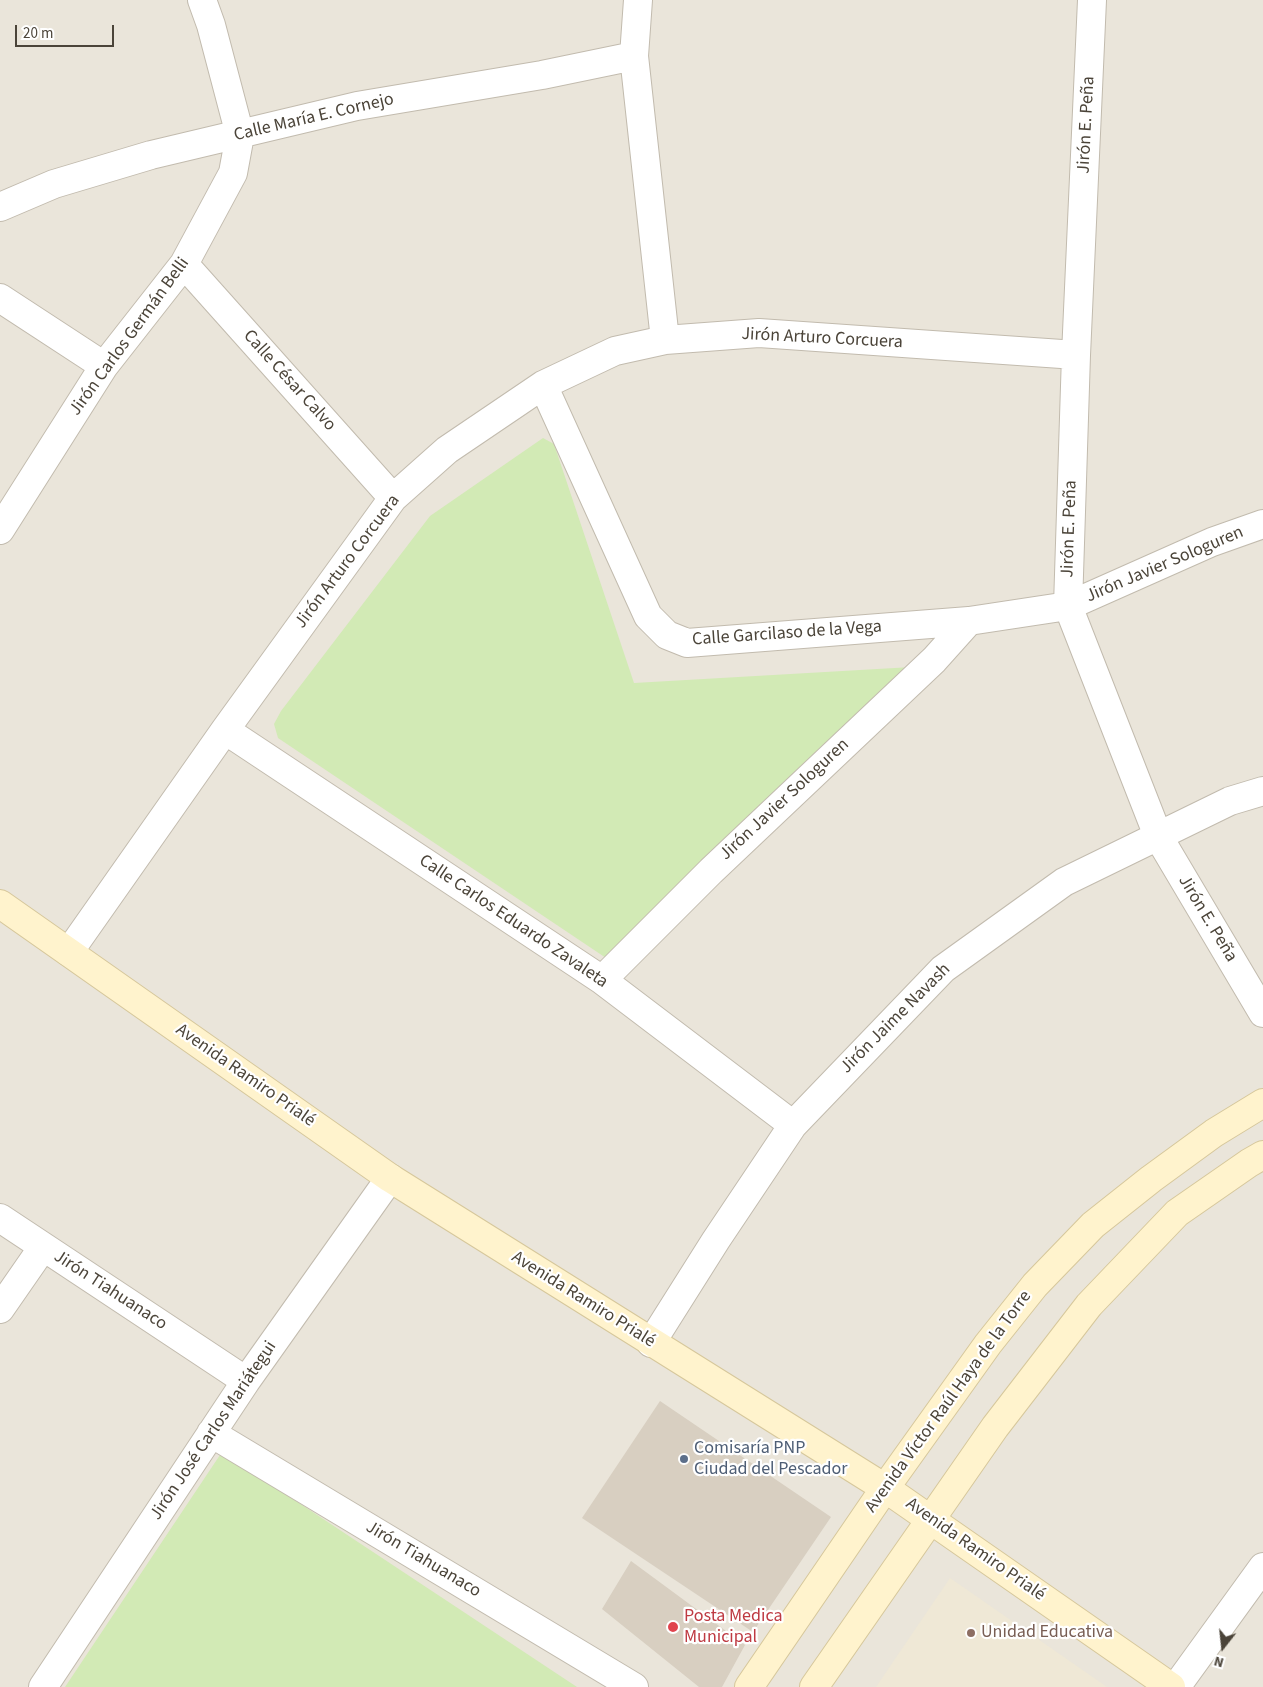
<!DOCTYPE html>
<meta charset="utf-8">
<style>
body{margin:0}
#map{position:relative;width:1263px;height:1687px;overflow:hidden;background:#f6f3ec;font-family:"Source Sans 3",sans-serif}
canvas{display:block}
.north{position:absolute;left:1198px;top:1622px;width:50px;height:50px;-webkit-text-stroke:4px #fff;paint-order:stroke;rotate:196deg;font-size:14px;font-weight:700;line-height:20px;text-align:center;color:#4b4439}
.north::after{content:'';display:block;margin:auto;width:18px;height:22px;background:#4b4439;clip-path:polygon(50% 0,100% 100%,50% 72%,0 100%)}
.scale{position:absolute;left:15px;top:25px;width:99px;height:22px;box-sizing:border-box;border:2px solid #4b4439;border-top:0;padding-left:6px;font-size:15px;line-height:18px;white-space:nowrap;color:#4b4439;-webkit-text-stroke:4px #fff;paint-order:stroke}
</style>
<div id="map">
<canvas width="1263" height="1687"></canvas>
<div class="north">N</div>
<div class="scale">20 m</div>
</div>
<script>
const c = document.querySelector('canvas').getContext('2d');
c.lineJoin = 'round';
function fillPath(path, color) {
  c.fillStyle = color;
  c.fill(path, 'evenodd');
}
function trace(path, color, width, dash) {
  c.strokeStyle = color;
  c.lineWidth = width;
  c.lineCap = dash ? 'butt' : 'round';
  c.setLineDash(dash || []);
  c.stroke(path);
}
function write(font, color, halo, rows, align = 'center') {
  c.font = font + ' "Source Sans 3",sans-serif';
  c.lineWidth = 4.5;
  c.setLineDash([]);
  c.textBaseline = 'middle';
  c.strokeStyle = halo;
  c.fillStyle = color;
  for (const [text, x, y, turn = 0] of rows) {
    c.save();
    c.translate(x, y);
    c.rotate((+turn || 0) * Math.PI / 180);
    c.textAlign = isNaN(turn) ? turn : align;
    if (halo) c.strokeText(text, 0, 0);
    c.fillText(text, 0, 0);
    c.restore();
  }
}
const residential = new Path2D(`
 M0,0H1263V1687H0Z`);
const education = new Path2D(`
 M950,1578L1107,1687H876Z`);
const green = new Path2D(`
 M543,438L554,444L634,683L912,667L612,962L278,738L274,724L281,711L430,516Z
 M222,1452L577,1687H65Z`);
const building = new Path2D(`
 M660,1401L831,1517L753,1632L582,1518Z
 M631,1561L745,1645L722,1687H699L602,1609Z`);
const street = new Path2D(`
 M638,0L634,56L665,340
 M1092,0L1076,355L1068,606L1158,836L1263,1013
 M0,207L54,184L151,155L357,106L542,75L634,56
 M184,264L393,498
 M0,298L104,366
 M543,385L648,616L667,635L687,643L969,621L1068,606L1212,542L1263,524
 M0,530L104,366L184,264L233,173L240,135L211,25L202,0
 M225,730L602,980L793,1125
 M69,952L225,730L393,498L447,450L543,385L615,351L665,340L759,333L1076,355
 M602,980L711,871L934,660L969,621
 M0,1218L246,1381
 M0,1309L43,1247
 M651,1343L716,1240L793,1125L943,969L1064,882L1230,801L1263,791
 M211,1433L634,1687
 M43,1687L246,1381L390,1178
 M1176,1687L1263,1567`);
const secondary = new Path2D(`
 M0,904L390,1178L885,1488L1171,1687
 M749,1687L885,1488L988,1344L1035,1285L1093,1225L1151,1179L1214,1133L1263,1103
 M814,1687L995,1427L1089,1305L1177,1213L1249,1163L1263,1155`);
const markers = [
 [684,1459,5,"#5c6f8a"],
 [673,1627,6,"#e0444e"],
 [971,1633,5,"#8d6e63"]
];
const streetNames = [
 ["Calle María E. Cornejo",314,118,-13],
 ["Jirón E. Peña",1087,125,-87],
 ["Jirón Carlos Germán Belli",130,337,-54],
 ["Jirón Arturo Corcuera",822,339,3],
 ["Calle César Calvo",289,381,48],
 ["Jirón E. Peña",1070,529,-88],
 ["Jirón Arturo Corcuera",348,562,-53],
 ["Jirón Javier Sologuren",1165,565,-23],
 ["Calle Garcilaso de la Vega",787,634,-4],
 ["Jirón Javier Sologuren",785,800,-43],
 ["Jirón E. Peña",1207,919,59],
 ["Calle Carlos Eduardo Zavaleta",513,922,34],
 ["Jirón Jaime Navash",896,1019,-45],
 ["Avenida Ramiro Prialé",245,1076,35],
 ["Jirón Tiahuanaco",110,1291,33],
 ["Avenida Ramiro Prialé",583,1300,32],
 ["Avenida Víctor Raúl Haya de la Torre",949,1402,-54],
 ["Jirón José Carlos Mariátegui",214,1431,-56],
 ["Avenida Ramiro Prialé",975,1550,35],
 ["Jirón Tiahuanaco",423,1560,31]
];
const serviceNames = [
 ["Comisaría PNP",694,1449],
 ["Ciudad del Pescador",694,1470]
];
const healthNames = [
 ["Posta Medica",684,1617],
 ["Municipal",684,1638]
];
const educationNames = [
 ["Unidad Educativa",981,1633]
];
fillPath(residential, '#eae5da');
fillPath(education, '#efe8d6');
fillPath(green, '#d2eab5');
fillPath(building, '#d8cfc1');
trace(street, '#c2bbae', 30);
trace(secondary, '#d6c79b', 30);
trace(street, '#fff', 28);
trace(secondary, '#fff3cd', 28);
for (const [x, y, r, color] of markers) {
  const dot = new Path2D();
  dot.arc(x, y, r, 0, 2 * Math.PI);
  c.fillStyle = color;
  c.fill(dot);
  trace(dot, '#fff', 2);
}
write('18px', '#4b4439', '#fff', streetNames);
write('18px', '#4e5e75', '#fff', serviceNames, 'left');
write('18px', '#be3a42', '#fff', healthNames, 'left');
write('18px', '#785e54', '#fff', educationNames, 'left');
</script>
